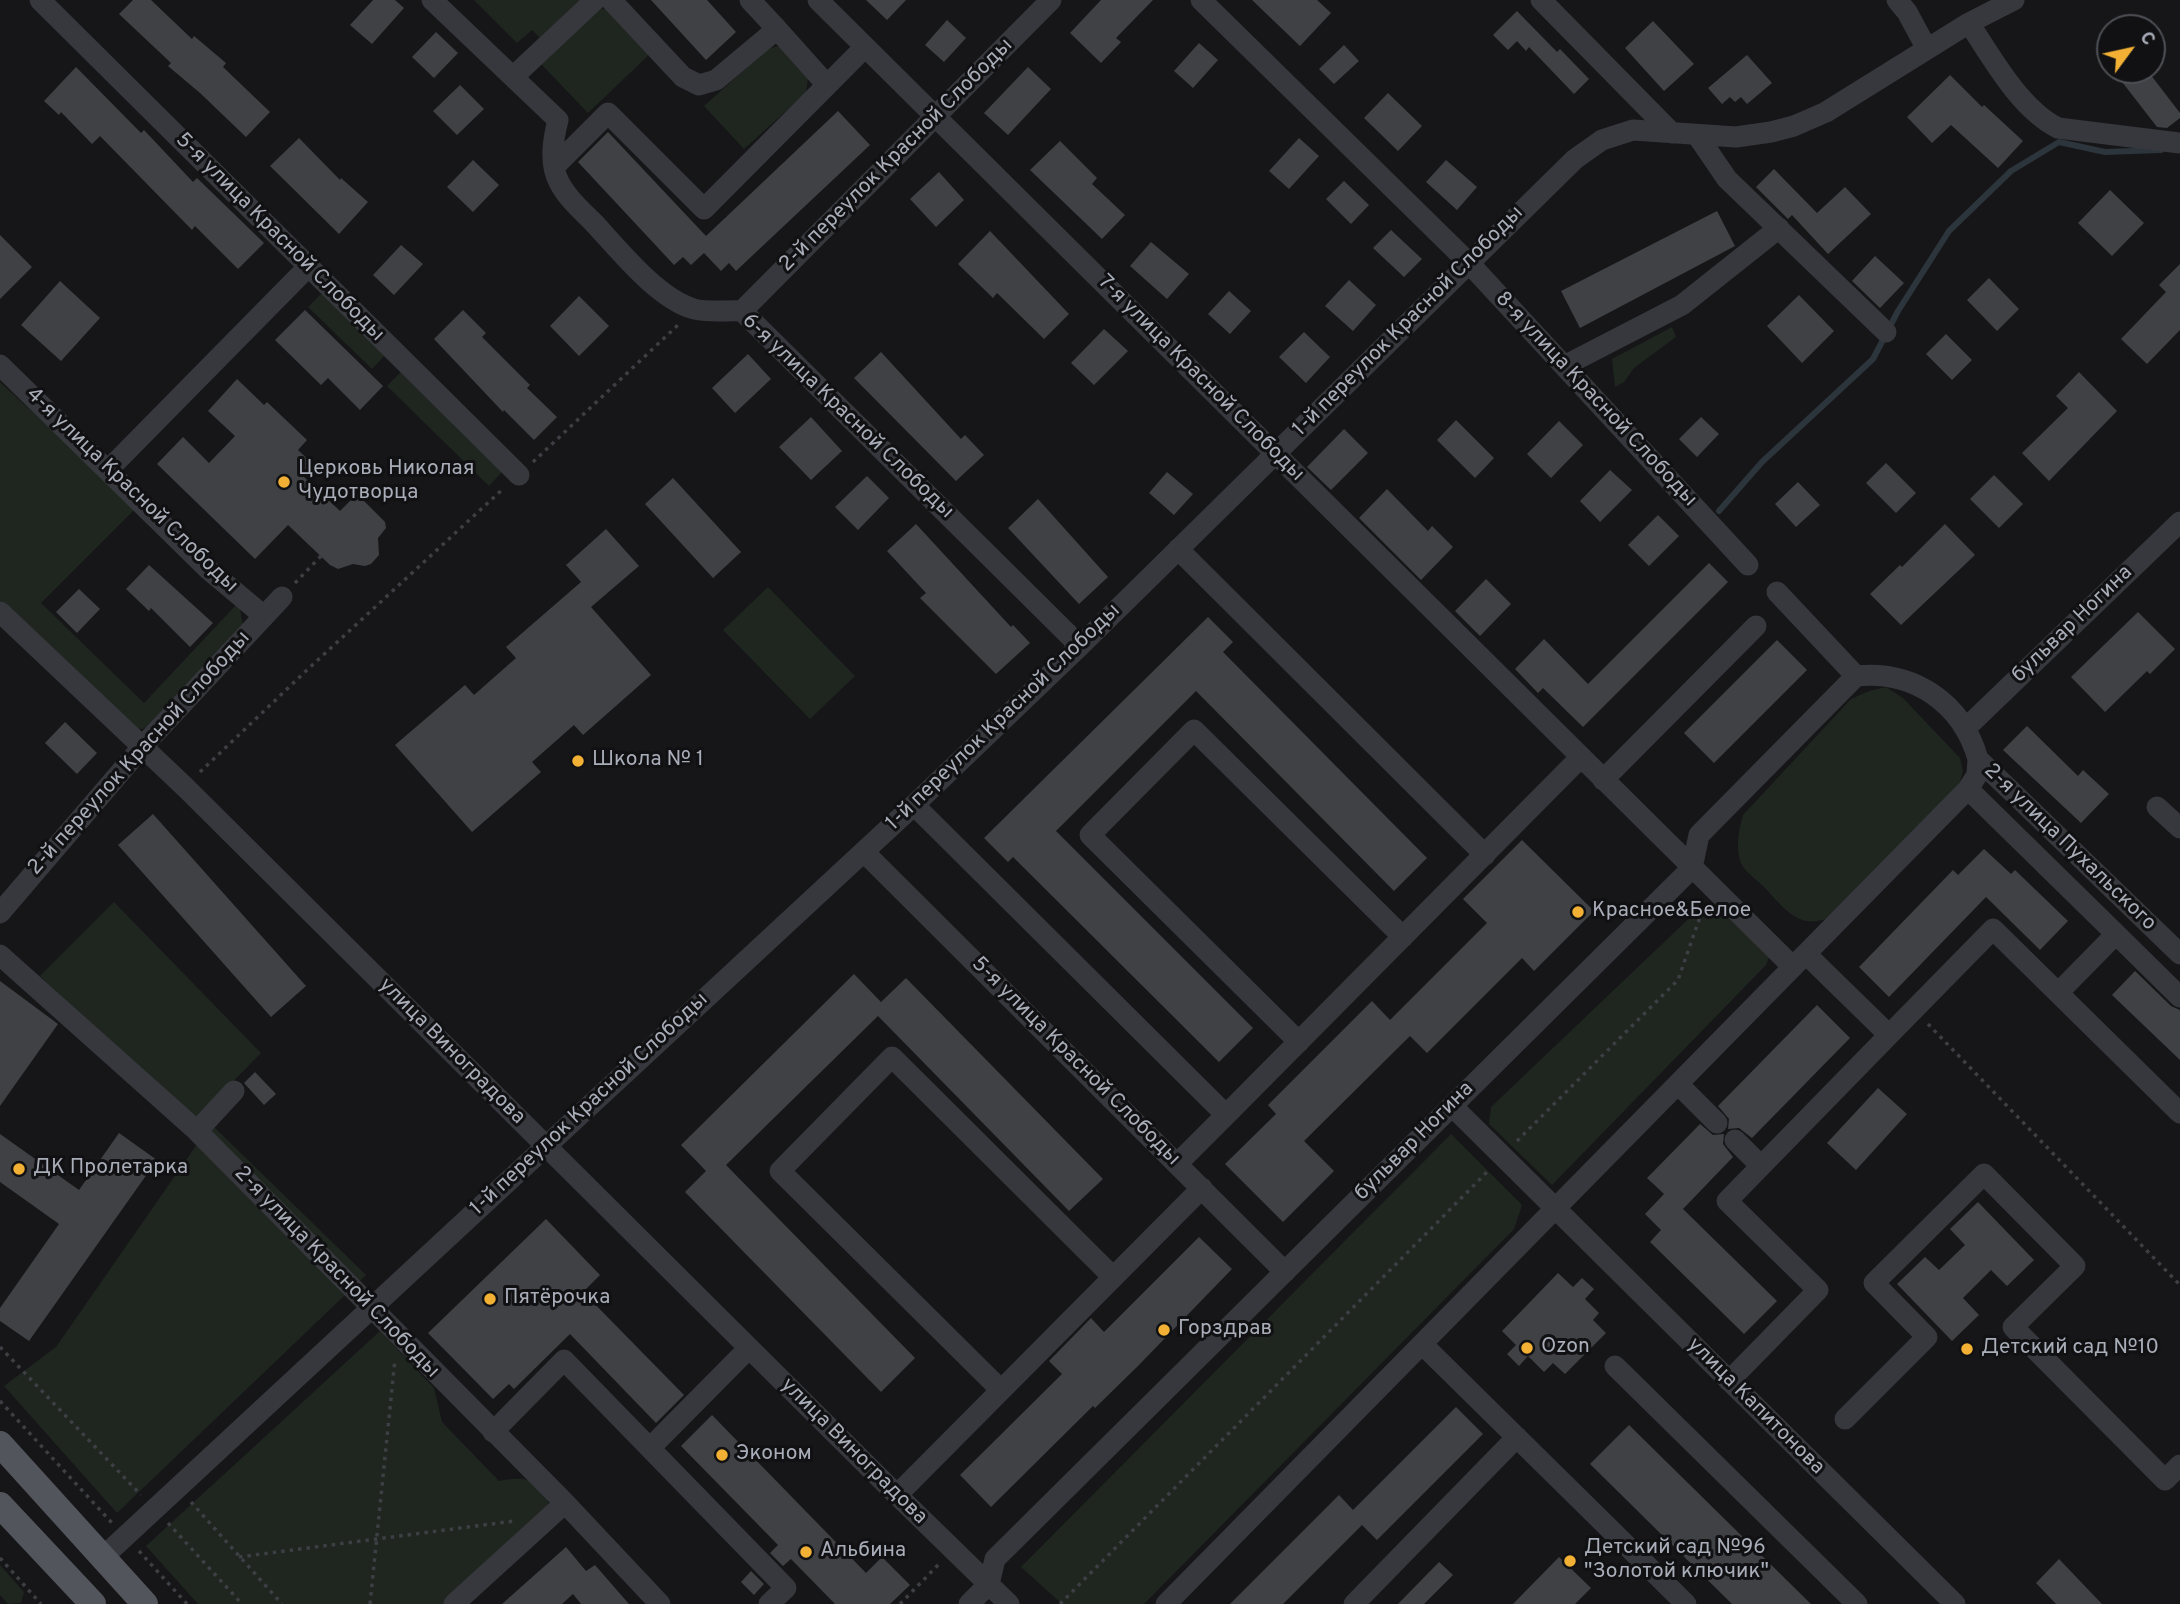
<!DOCTYPE html>
<meta charset="utf-8">
<style>
body{margin:0}
#map{position:relative;width:2180px;height:1604px;overflow:hidden;background:#161618;font-family:Overpass,sans-serif}
canvas{display:block}
.north{position:absolute;left:2096px;top:14px;width:70px;height:70px;box-sizing:border-box;background:#111113;border:2px solid #4d4f55;border-radius:50%;rotate:57deg;font-size:19px;font-weight:700;line-height:28px;text-align:center;color:#a8adb8}
.north::after{content:'';display:block;margin:auto;width:24px;height:32px;background:#f2b134;clip-path:polygon(50% 0,100% 100%,50% 72%,0 100%)}
</style>
<div id="map">
<canvas width="2180" height="1604"></canvas>
<div class="north">С</div>
</div>
<script>
const c = document.querySelector('canvas').getContext('2d');
c.lineJoin = 'round';
function fillPath(path, color) {
  c.fillStyle = color;
  c.fill(path, 'evenodd');
}
function trace(path, color, width, dash) {
  c.strokeStyle = color;
  c.lineWidth = width;
  c.lineCap = dash ? 'butt' : 'round';
  c.setLineDash(dash || []);
  c.stroke(path);
}
function write(font, color, halo, rows, align = 'center') {
  c.font = font + ' Overpass,sans-serif';
  c.lineWidth = 6;
  c.setLineDash([]);
  c.textBaseline = 'middle';
  c.strokeStyle = halo;
  c.fillStyle = color;
  for (const [text, x, y, turn = 0] of rows) {
    c.save();
    c.translate(x, y);
    c.rotate((+turn || 0) * Math.PI / 180);
    c.textAlign = isNaN(turn) ? turn : align;
    if (halo) c.strokeText(text, 0, 0);
    c.fillText(text, 0, 0);
    c.restore();
  }
}
const green = new Path2D(`
 M474,0H580L540,38L532,30L517,43Z
 M613,8L653,51L588,113L541,64L601,9Z
 M778,46L784,49L808,78L806,93L744,149L704,106L764,52L771,48Z
 M324,291L387,353L372,369L308,307Z
 M1672,327L1676,337L1634,368L1624,382L1615,387L1612,359Z
 M404,369L506,468L489,486L387,386Z
 M0,382L239,603L244,631L161,721L142,729L130,728L0,601ZM134,510L236,605L144,703L41,603Z
 M768,587L855,676L810,719L723,630Z
 M1886,687L1903,698L1960,758L1963,771L1957,792L1835,915C1800,933 1786,910 1763,886C1757,880 1744,871 1741,863C1735,848 1739,829 1743,815L1851,699L1869,691Z
 M1728,901L1772,950L1766,965L1552,1185L1489,1124L1491,1107L1702,906Z
 M114,902L261,1053L194,1121L40,976Z
 M211,1124L366,1275L117,1513L4,1386L56,1347Z
 M1451,1134L1522,1205L1514,1229L1144,1604H1062L1021,1567Z
 M380,1331L434,1388L442,1422L499,1481C523,1476 544,1478 549,1506L445,1604H198L146,1546Z
 M0,1565L24,1592L21,1603L8,1604L0,1595Z`);
const stream = new Path2D(`
 M1719,511L1762,462L1873,359L1898,311L1949,231L2011,171L2059,142L2105,152L2161,150`);
const building = new Path2D(`
 M133,0H151L192,39L194,36L226,63L223,67L270,112L246,137L200,93L168,66L171,63L119,14Z
 M373,0H395L404,8L372,44L350,25Z
 M651,0H707L736,32L706,60Z
 M866,0H906L887,20Z
 M1101,0H1153L1116,38L1121,42L1101,63L1070,33Z
 M1252,0H1317L1331,13L1300,46Z
 M1517,11L1557,52L1560,49L1589,79L1574,94L1529,47L1526,51L1517,41L1508,50L1493,35Z
 M947,20L966,38L944,62L925,45Z
 M1653,21L1694,64L1664,91L1625,48Z
 M436,32L458,53L434,78L412,57Z
 M1199,43L1218,60L1193,88L1174,71Z
 M1344,45L1359,61L1334,84L1319,69Z
 M1747,55L1772,83L1747,104L1741,97L1735,102L1730,97L1722,104L1708,88Z
 M76,67L141,133L144,130L193,182L197,178L264,243L238,269L195,226L192,230L100,136L92,144L61,112L59,115L44,101Z
 M1028,67L1051,89L1008,135L984,113Z
 M2130,70H2147L2180,113V118L2167,128L2157,127L2119,78Z
 M1950,75L1982,107L1984,105L2023,141L1998,168L1951,125L1932,143L1907,117Z
 M460,85L484,109L457,135L433,111Z
 M1388,93L1422,126L1398,151L1364,118Z
 M838,111L870,145L736,271L729,263L721,271L704,253L691,265L683,257L674,265L578,162L608,132L706,236Z
 M299,138L340,180L341,178L368,202L339,234L270,166Z
 M1299,138L1319,156L1289,189L1269,171Z
 M1060,141L1097,178L1092,184L1125,215L1102,239L1030,170Z
 M473,160L499,185L473,212L447,187Z
 M1446,160L1477,187L1457,210L1426,182Z
 M1774,169L1817,213L1845,187L1871,214L1828,254L1792,215L1788,219L1756,187Z
 M939,172L964,200L936,227L910,199Z
 M1344,181L1369,205L1351,224L1326,199Z
 M2110,190L2144,223L2112,256L2078,223Z
 M1717,211L1735,246L1580,328L1561,291Z
 M1391,230L1422,259L1404,277L1373,248Z
 M990,231L1069,314L1044,339L997,293L993,298L958,264Z
 M0,235L32,267L0,299Z
 M1151,242L1189,274L1167,299L1130,266Z
 M401,245L423,264L394,295L373,275Z
 M1875,256L1904,283L1880,308L1852,281Z
 M2180,264V330L2147,364L2121,339L2166,292L2159,285Z
 M1989,278L2019,309L1997,331L1967,300Z
 M1349,280L1376,305L1353,331L1325,306Z
 M60,281L100,318L61,361L21,325Z
 M1229,291L1251,311L1230,334L1208,314Z
 M1799,295L1834,331L1802,363L1767,326Z
 M579,296L609,326L579,356L550,326Z
 M305,310L383,386L360,410L328,378L321,385L275,340Z
 M463,310L486,333L482,337L530,385L527,388L557,417L534,440L504,410L503,412L434,339Z
 M1104,329L1128,351L1094,385L1071,363Z
 M1304,332L1330,357L1306,383L1279,357Z
 M1946,334L1972,360L1952,380L1926,354Z
 M881,352L961,439L965,435L984,455L956,481L854,378Z
 M748,354L771,379L735,413L712,388Z
 M2079,372L2117,411L2049,481L2022,453L2068,408L2056,396Z
 M237,379L264,405L267,402L307,440L298,450L315,466L304,477L340,511L357,494L385,522L386,528L378,538L379,555L371,564L365,566L353,564L338,569L330,565L288,525L255,559L157,464L183,437L209,463L235,436L208,411Z
 M811,417L842,451L811,480L779,447Z
 M1701,417L1719,434L1697,457L1679,439Z
 M1456,420L1494,458L1475,478L1437,440Z
 M1559,421L1583,445L1551,478L1527,454Z
 M1344,429L1368,453L1331,490L1307,467Z
 M1886,463L1916,493L1896,513L1866,483Z
 M1610,470L1632,490L1600,522L1580,501Z
 M1167,472L1193,494L1174,515L1149,493Z
 M1994,475L2023,504L1999,528L1970,499Z
 M867,476L889,498L858,530L835,507Z
 M673,478L741,552L713,578L645,504Z
 M1798,482L1820,505L1796,527L1775,504Z
 M1387,489L1428,531L1432,526L1453,547L1421,580L1359,518Z
 M1038,499L1108,577L1079,604L1008,528Z
 M1658,515L1679,536L1649,566L1628,545Z
 M916,524L1011,627L1013,625L1030,643L996,674L920,598L926,593L887,551Z
 M1945,524L1975,555L1901,625L1870,594L1900,565L1902,567Z
 M606,529L639,566L591,607L651,675L583,735L574,725L532,762L541,772L472,832L395,745L465,685L474,695L516,658L506,647L581,582L566,565Z
 M1709,563L1728,582L1583,727L1543,688L1538,693L1515,669L1544,639L1588,684Z
 M149,565L213,623L190,647L151,608L149,611L126,589Z
 M1486,579L1511,604L1480,636L1455,611Z
 M79,589L100,609L77,633L56,612Z
 M2138,612L2175,649L2150,674L2147,671L2105,712L2071,677Z
 M1208,617L1233,642L1223,652L1427,858L1394,891L1196,691L1056,831L1253,1028L1219,1062L1013,857L1008,862L984,838Z
 M1777,640L1807,670L1714,763L1684,733Z
 M65,722L97,753L77,774L45,743Z
 M2027,726L2078,776L2083,770L2109,794L2081,823L2003,750Z
 M153,814L306,986L271,1017L118,845Z
 M1522,840L1594,911L1534,971L1522,958L1427,1053L1410,1036L1304,1141L1334,1171L1283,1222L1225,1164L1276,1114L1268,1105L1372,1001L1390,1020L1487,923L1463,899Z
 M1984,849L2011,874L2015,870L2068,921L2040,950L1986,897L1889,997L1859,967L1953,870L1958,875Z
 M2135,971L2171,1006L2180,1010V1060L2112,995Z
 M854,974L881,1002L906,978L1103,1179L1069,1211L878,1016L726,1165L915,1358L881,1392L685,1192L706,1171L681,1145Z
 M0,981L58,1024L0,1106Z
 M1817,1005L1850,1038L1752,1138L1739,1128L1728,1129L1729,1119L1718,1106Z
 M255,1072L276,1094L264,1105L244,1083Z
 M1878,1088L1907,1114L1856,1170L1827,1143Z
 M1700,1124L1713,1135L1724,1134L1723,1144L1733,1157L1683,1209L1777,1301L1744,1334L1650,1242L1661,1230L1645,1214L1664,1194L1647,1178Z
 M119,1133L157,1160L29,1341L0,1321V1308L59,1224L0,1182V1134L79,1190Z
 M1978,1202L2034,1260L2007,1286L1991,1270L1963,1298L1979,1315L1952,1341L1897,1284L1925,1257L1939,1270L1965,1245L1950,1229Z
 M546,1219L600,1275L583,1292L684,1395L656,1423L570,1334L514,1389L509,1384L493,1399L428,1333Z
 M1199,1237L1232,1269L1138,1366L1095,1408L1093,1406L991,1507L960,1475L1062,1374L1049,1361L1091,1318L1104,1332Z
 M1558,1273L1573,1287L1582,1278L1594,1289L1585,1299L1599,1313L1593,1320L1606,1333L1565,1374L1553,1363L1544,1372L1528,1356L1519,1366L1507,1354L1516,1345L1502,1331Z
 M1456,1407L1483,1434L1377,1540L1362,1525L1283,1604H1230L1339,1495L1353,1510Z
 M712,1415L866,1573L882,1557L910,1585L890,1604H835L791,1559L783,1566L770,1553L778,1545L681,1446Z
 M1629,1425L1811,1604H1732L1590,1464Z
 M566,1547L586,1571L595,1565L629,1604H581L573,1594L562,1604H502Z
 M1559,1557L1591,1588L1575,1604H1513Z
 M2059,1559L2102,1604H2056L2036,1583Z
 M1439,1562L1453,1575L1424,1604H1398Z
 M751,1571L764,1584L754,1595L741,1582Z`);
const path = new Path2D(`
 M533,462L678,325
 M295,583L321,556
 M200,772L307,670L504,488
 M1928,1024L2180,1285
 M1517,1141L1678,980L1700,917L1697,901
 M0,1347L141,1495
 M0,1401L112,1523
 M191,1502L282,1604
 M168,1523L242,1604
 M139,1551L187,1604
 M239,1557L514,1521
 M0,1558L41,1604
 M370,1604L395,1359
 M900,1604L940,1563
 M1060,1604L1490,1169`);
const minor = new Path2D(`
 M40,0L519,475
 M432,0L558,120C553,140 549,163 559,182C567,198 582,211 594,223C619,250 658,299 694,309C708,313 728,310 742,311L1080,646
 M611,0L683,77L699,85L716,80L777,29L750,0
 M818,0L1793,967
 M1201,0L1468,262L1748,565
 M1541,0L1672,133
 M1897,0L1907,12L1927,49
 M1969,23C1992,58 2020,109 2058,128L2180,143
 M777,29L827,85
 M513,77L595,0
 M1697,135L1727,179L1886,332
 M554,167L608,113L704,209L865,47
 M742,311L1051,0
 M0,365L209,570L264,616
 M1564,366L1682,305L1779,228
 M108,470L308,267
 M1178,549L1485,855
 M1777,592L1856,676
 M0,612L185,787L897,1495L1009,1604
 M1856,676C1914,670 1962,703 1978,759L2180,954
 M1966,728L2180,522
 M1603,780L1756,626
 M1968,789L2116,934L2058,993
 M914,805L1226,1115L1580,758
 M2157,807L2180,828
 M864,852L1285,1272
 M0,913L142,747L282,597
 M2116,934L2180,997
 M1806,954L1889,1035L1993,929L2180,1113
 M0,955L197,1131L565,1503L660,1604
 M1299,1042L1090,835L1194,730L1403,937
 M1678,1084L1717,1123
 M1452,1106L1955,1604
 M197,1131L234,1091
 M1735,1140L1761,1166
 M1177,1164L1226,1115
 M1422,1344L1686,1604
 M1615,1366L1857,1604
 M1729,1381L1818,1290L1727,1201L1889,1035
 M1001,1390L780,1171L892,1057L1113,1277
 M1845,1419L1927,1337L1874,1283L1984,1174L2075,1266L2013,1327L2165,1480L2180,1465
 M493,1432L564,1360L786,1588L769,1604
 M650,1448L749,1348
 M897,1495L1202,1188
 M103,1557L914,805L1080,646L1575,159L1602,140L1633,130L1736,137L1771,132L1794,126L1826,112L1969,23L2014,0
 M454,1604L565,1503
 M969,1604L989,1584L995,1559L1692,868L1699,835L1856,676
 M1166,1604L1968,789L1977,775L1978,759
 M1354,1604L1517,1437`);
const major = new Path2D(`
 M0,1444L145,1604
 M0,1505L93,1604`);
const markers = [
 [284,482,7,"#f2b134"],
 [578,761,7,"#f2b134"],
 [1578,912,7,"#f2b134"],
 [19,1169,7,"#f2b134"],
 [490,1299,7,"#f2b134"],
 [1164,1330,7,"#f2b134"],
 [1527,1348,7,"#f2b134"],
 [1967,1349,7,"#f2b134"],
 [722,1455,7,"#f2b134"],
 [806,1552,7,"#f2b134"],
 [1570,1561,7,"#f2b134"]
];
const streetNames = [
 ["2-й переулок Красной Слободы",897,156,-45],
 ["5-я улица Красной Слободы",279,238,45],
 ["1-й переулок Красной Слободы",1409,322,-45],
 ["7-я улица Красной Слободы",1200,379,45],
 ["8-я улица Красной Слободы",1595,400,47],
 ["6-я улица Красной Слободы",847,417,44],
 ["4-я улица Красной Слободы",131,491,44],
 ["бульвар Ногина",2073,625,-44],
 ["1-й переулок Красной Слободы",1004,718,-44],
 ["2-й переулок Красной Слободы",140,754,-48],
 ["2-я улица Пухальского",2069,848,44],
 ["улица Виноградова",451,1052,45],
 ["5-я улица Красной Слободы",1075,1062,45],
 ["1-й переулок Красной Слободы",590,1105,-43],
 ["бульвар Ногина",1415,1142,-45],
 ["2-я улица Красной Слободы",336,1273,46],
 ["улица Капитонова",1755,1407,45],
 ["улица Виноградова",853,1452,45]
];
const poiNames = [
 ["Церковь Николая",298,470],
 ["Чудотворца",298,494],
 ["Школа № 1",592,761],
 ["Красное&Белое",1592,912],
 ["ДК Пролетарка",33,1169],
 ["Пятёрочка",504,1299],
 ["Горздрав",1178,1330],
 ["Ozon",1541,1348],
 ["Детский сад №10",1981,1349],
 ["Эконом",736,1455],
 ["Детский сад №96",1584,1549],
 ["\"Золотой ключик\"",1584,1573],
 ["Альбина",820,1552]
];
fillPath(green, '#1e261f');
trace(stream, '#2c353c', 6);
fillPath(building, '#404145');
trace(path, '#3d3f44', 3.5, [3.5, 5]);
trace(minor, '#37383d', 21);
trace(major, '#53555c', 26);
for (const [x, y, r, color] of markers) {
  const dot = new Path2D();
  dot.arc(x, y, r, 0, 2 * Math.PI);
  c.fillStyle = color;
  c.fill(dot);
  trace(dot, '#111113', 2.5);
}
write('21px', '#a8adb8', '#111113', streetNames);
write('21px', '#a8adb8', '#111113', poiNames, 'left');
</script>
